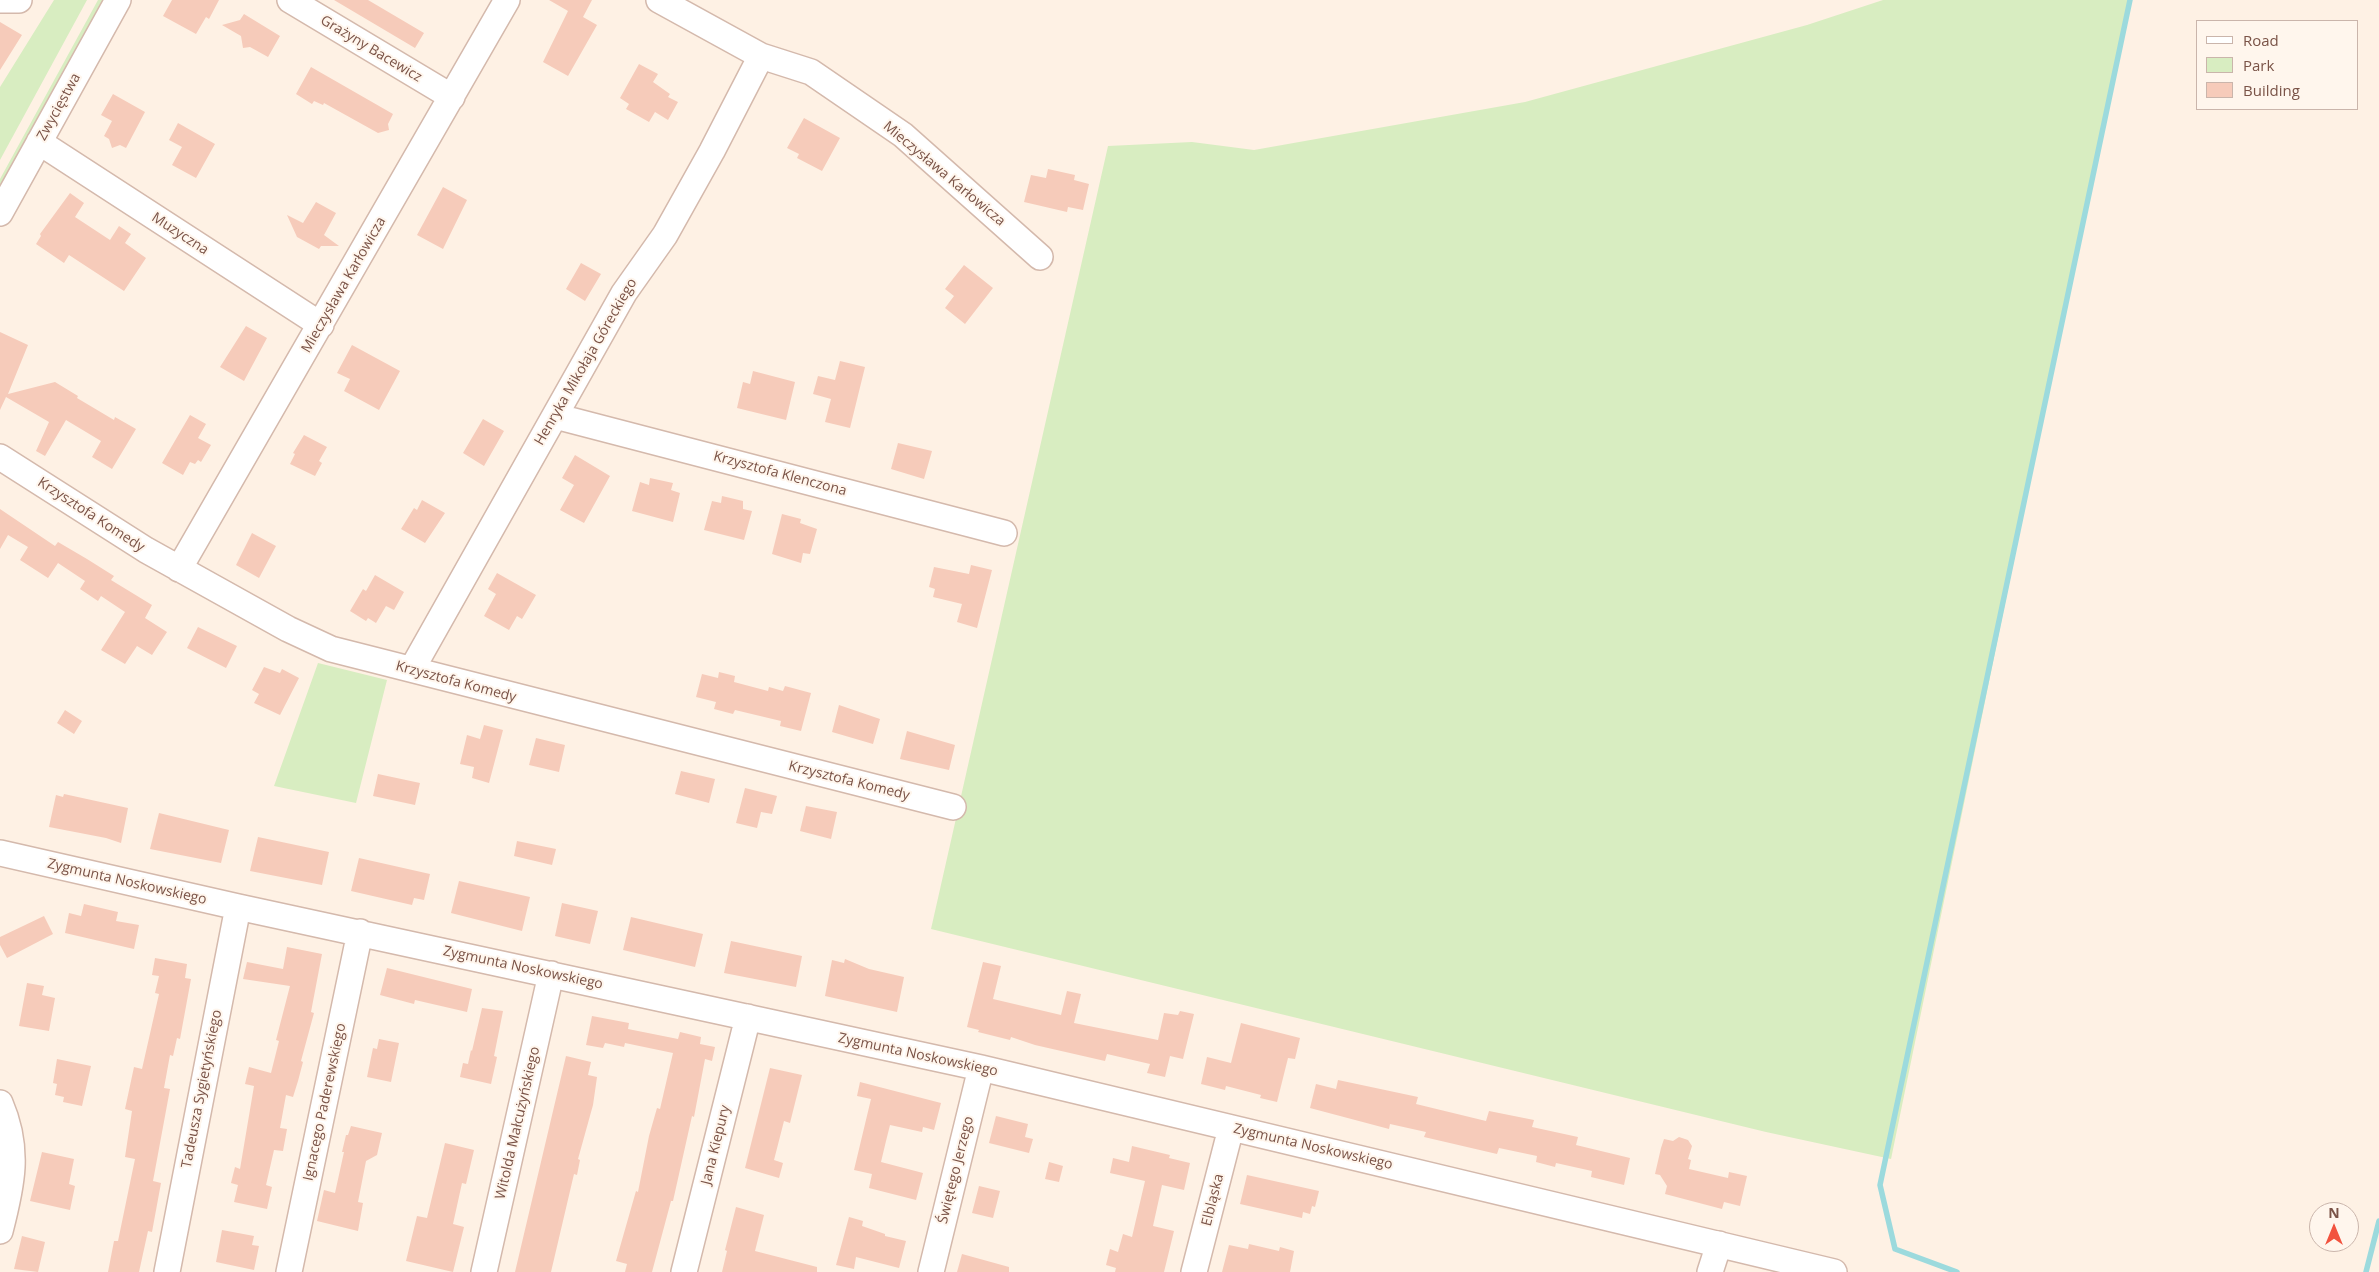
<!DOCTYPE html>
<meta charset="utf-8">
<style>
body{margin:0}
#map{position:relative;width:2379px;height:1272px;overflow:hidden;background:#fef1e4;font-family:"Open Sans",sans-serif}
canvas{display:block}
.legend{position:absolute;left:2196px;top:20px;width:162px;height:90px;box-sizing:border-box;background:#fff6ed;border:1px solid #cab5ab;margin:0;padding:6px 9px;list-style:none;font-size:15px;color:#7a5347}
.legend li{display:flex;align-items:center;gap:10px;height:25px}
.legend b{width:25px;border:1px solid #cab5ab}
.north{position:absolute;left:2309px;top:1202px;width:50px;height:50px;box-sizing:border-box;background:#fff6ed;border:1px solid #cab5ab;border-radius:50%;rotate:0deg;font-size:14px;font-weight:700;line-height:20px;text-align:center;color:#7a5347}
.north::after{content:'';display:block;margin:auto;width:18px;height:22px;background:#f2533f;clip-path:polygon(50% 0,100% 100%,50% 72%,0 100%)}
</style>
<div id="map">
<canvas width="2379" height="1272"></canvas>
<ul class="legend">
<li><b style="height:6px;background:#fff"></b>Road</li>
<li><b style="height:14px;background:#d8edc1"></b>Park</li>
<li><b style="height:14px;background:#f6cbba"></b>Building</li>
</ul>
<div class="north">N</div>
</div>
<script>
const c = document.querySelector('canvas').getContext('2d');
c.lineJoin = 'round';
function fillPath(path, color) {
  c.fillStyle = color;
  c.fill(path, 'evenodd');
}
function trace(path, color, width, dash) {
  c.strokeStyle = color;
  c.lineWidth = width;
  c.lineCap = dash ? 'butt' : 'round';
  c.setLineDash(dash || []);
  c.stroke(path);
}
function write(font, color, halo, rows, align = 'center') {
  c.font = font + ' "Open Sans",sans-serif';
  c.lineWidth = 4;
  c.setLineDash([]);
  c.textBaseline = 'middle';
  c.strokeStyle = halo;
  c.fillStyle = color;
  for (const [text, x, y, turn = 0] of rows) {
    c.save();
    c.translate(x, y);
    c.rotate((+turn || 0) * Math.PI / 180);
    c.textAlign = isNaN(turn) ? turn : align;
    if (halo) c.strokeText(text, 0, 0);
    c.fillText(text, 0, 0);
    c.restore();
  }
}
const green = new Path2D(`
 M54,0H87L0,160V87Z
 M98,0H108L0,196V179Z
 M1883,0H2129L1891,1159L1766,1132L931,929L1108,146L1192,142L1254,150L1525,102L1807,25Z
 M318,663L387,680L356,803L274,786Z`);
const stream = new Path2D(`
 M1957,1272L1895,1249L1880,1185L2130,0
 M2366,1272L2379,1221`);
const building = new Path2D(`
 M172,0H219L209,19L206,17L196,34L163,16Z
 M334,0H368L424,33L415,48Z
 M549,0H592L583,17L597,25L568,76L543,62L568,11Z
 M244,14L280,36L268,57L250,47L243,48L241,36L222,25L240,20Z
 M0,22L22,35L0,70Z
 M639,64L658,74L653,82L670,94L668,97L678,102L668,120L655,112L649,122L626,109L629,104L620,98Z
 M311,67L393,114L388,124L389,130L378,133L324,103L323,105L314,101L312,104L296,94Z
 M113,94L145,112L126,148L120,145L112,148L109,139L104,136L112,121L101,115Z
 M804,118L840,138L822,171L797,158L799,154L787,148Z
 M178,123L215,144L196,178L172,165L182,147L169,140Z
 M1048,169L1075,175L1074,180L1089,184L1083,210L1068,207L1067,212L1024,202L1031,175L1046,178Z
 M443,187L467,200L443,249L417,235Z
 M70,193L84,203L75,217L110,240L119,226L131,234L125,243L146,258L124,291L69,255L64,263L36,244L41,236L40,234Z
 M316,202L336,213L324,235L339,246H321L319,249L297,237L287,215L303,223Z
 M581,263L601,274L585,301L566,289Z
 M964,265L993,288L965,324L945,308L954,296L945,289Z
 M246,326L267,338L244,381L220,367Z
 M0,332L28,345L8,394L55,382L78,396L77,398L114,420L115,417L136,429L112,469L92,457L101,441L66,420L45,456L36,451L49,422L6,397L0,410Z
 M352,345L400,371L379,410L344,391L350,379L337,373Z
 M840,361L865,367L850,428L825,422L831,399L813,394L818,376L835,380Z
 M753,371L795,382L786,420L737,408L743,382L750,384Z
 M190,415L206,424L198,438L211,445L201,462L198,460L195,464L190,462L183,475L162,463Z
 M483,419L504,431L484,466L463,453Z
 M304,435L327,447L319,461L322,463L315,476L290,464L295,454L293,453Z
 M898,443L932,451L924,479L891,469Z
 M575,455L610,476L584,523L560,510L574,485L562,478Z
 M650,478L673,483L671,490L680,493L673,522L632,511L640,482L649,485Z
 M722,496L743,501V509L752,511L744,540L704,530L712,501L721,503Z
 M422,500L445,513L425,543L401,529L414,508L417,510Z
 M0,509L55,546L58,542L87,559L114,576L111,580L152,605L145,618L167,632L152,655L137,646L125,664L101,650L125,612L101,596L98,601L80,589L85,581L58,563L48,578L20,560L28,547L8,535L0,549Z
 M782,514L801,519L800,523L817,529L810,554L803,553L801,563L772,554Z
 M252,533L276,546L259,578L236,565Z
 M971,565L992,570L977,628L957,622L962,604L933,597L935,589L929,587L934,567L969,574Z
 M497,573L536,595L522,619L517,616L509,630L484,616L496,594L488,589Z
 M375,575L404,592L394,610L386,606L376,623L368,618L366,621L350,611L363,589L366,591Z
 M198,627L237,646L226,668L187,648Z
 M264,667L280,673L282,669L299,678L280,715L254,703L259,694L252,690Z
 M719,672L735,676L734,682L768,691L769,687L783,691L785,686L811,693L801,731L780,726L781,721L735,710L733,714L714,709L716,702L696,697L702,674L718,678Z
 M839,705L880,719L873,744L832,732Z
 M65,710L82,721L74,734L57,723Z
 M484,725L503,730L489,783L472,778L474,767L460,764L467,735L480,739Z
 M907,731L955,745L949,770L900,759Z
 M536,738L565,745L559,772L529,765Z
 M681,771L715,779L709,803L675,794Z
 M378,774L420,783L415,805L373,796Z
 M745,788L777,796L772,814L761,812L757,828L736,823Z
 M64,794L128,808L121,843L106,838L49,827L56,795L63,797Z
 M806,806L837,812L831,839L800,831Z
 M159,813L229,830L221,863L150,849Z
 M258,837L329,852L322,885L250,871Z
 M517,841L556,849L552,865L514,856Z
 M359,858L430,874L424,900L414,898L412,905L351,891Z
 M459,881L530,897L522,931L451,913Z
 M562,903L598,911L590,944L555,936Z
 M84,904L118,912L116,921L139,925L134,949L65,933L69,913L81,916Z
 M44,916L53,934L7,958L0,945V937Z
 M631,917L703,934L695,967L623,950Z
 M731,941L802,956L796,987L724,973Z
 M287,947L322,954L311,1012L314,1013L301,1061L303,1062L298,1081L293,1097L286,1095L280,1128L287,1129L283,1151L274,1150L266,1185L272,1187L267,1209L234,1202L238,1185L231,1183L235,1167L240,1169L254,1086L245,1084L249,1067L271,1073L279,1041L276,1040L290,986L243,979L247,962L283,969Z
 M155,958L187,964L185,978L191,979L180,1039L177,1038L173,1056L170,1055L164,1088L170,1089L153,1181L161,1183L152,1232L148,1231L139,1272H108L114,1241H118L135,1159L125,1157L132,1111L125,1109L134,1067L142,1069L159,994L155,993L159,976L152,975Z
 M845,959L869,969L904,977L897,1012L825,996L832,960L844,963Z
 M983,962L1001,966L993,999L1061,1015L1067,991L1081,994L1074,1023L1158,1040L1164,1013L1178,1015L1180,1011L1194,1014L1183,1059L1170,1056L1165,1077L1147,1073L1150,1064L1107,1054L1105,1061L1035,1045L1011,1037L1010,1040L978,1032L979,1030L967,1027Z
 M387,968L472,989L467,1012L415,1000L414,1004L380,995Z
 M27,983L44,986L42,995L55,998L49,1031L19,1026Z
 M482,1008L503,1011L494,1056L497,1057L491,1084L460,1077L463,1063L468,1064L471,1050L472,1051Z
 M592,1016L629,1023L628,1029L678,1039L680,1032L701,1037L700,1044L715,1047L712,1061L705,1059L694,1117L692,1116L673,1201H671L652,1272H625L627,1264L616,1261L636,1191L638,1192L649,1136L657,1108L660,1109L673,1053L625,1043L624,1047L605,1043L603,1048L586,1045Z
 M1241,1023L1300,1038L1295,1059L1288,1058L1277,1102L1260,1098L1261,1095L1226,1086L1225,1090L1201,1084L1207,1057L1231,1063Z
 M379,1039L399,1043L391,1082L367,1077L373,1048L377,1049Z
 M566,1056L591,1062L588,1075L597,1077L593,1105L578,1159L580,1160L577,1175L574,1174L551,1272H515Z
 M57,1059L91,1066L82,1106L63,1102L64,1097L55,1095L57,1084L53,1083Z
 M770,1068L802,1075L790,1123L784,1121L774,1160L783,1163L779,1178L745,1168Z
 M1338,1080L1418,1097L1416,1104L1486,1121L1489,1111L1534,1120L1532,1127L1578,1137L1576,1145L1630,1158L1624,1185L1591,1177L1592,1171L1556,1163L1555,1167L1536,1162L1537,1156L1499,1148L1497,1154L1424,1137L1426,1132L1390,1124L1389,1129L1310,1108L1316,1084L1336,1089Z
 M860,1082L941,1103L934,1130L923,1127L922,1132L890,1125L886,1141L881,1162L923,1173L916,1200L869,1188L872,1174L854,1170L871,1099L857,1096Z
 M996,1116L1028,1124L1025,1137L1033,1139L1029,1153L989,1143Z
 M351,1126L382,1133L377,1155L366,1161L358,1202L363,1203L358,1231L317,1221L324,1190L335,1193L344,1152H342L346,1135H348Z
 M1679,1137L1688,1140L1692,1146L1688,1159L1691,1160L1689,1169L1728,1178L1729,1172L1747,1176L1740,1206L1724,1202L1722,1209L1665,1194L1667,1186L1660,1175L1655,1174L1661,1148L1664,1139L1673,1141Z
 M445,1143L474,1150L466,1184L462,1183L453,1224L464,1227L453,1272L406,1261L417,1216L427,1218Z
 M1132,1146L1170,1155L1169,1158L1190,1163L1184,1190L1162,1185L1153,1226L1174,1231L1164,1272H1115L1116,1268L1106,1265L1110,1249L1118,1252L1123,1234L1132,1237L1145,1181L1110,1173L1113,1158L1129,1162Z
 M42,1152L74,1159L69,1184L75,1186L70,1210L30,1201Z
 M1049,1162L1063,1166L1059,1182L1045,1179Z
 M1247,1175L1319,1191L1315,1207L1312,1206L1310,1214L1303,1212L1302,1218L1240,1204Z
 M979,1186L1000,1191L993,1218L972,1213Z
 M736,1207L764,1215L755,1251L817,1267V1272H722L727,1251L725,1250Z
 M849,1217L863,1221L862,1226L885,1234V1236L906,1241L899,1268L856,1257L854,1269L836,1265Z
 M222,1230L254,1236L252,1245L259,1246L254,1270L216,1262Z
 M22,1236L45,1242L38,1272L14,1269Z
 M1249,1244L1279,1251L1280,1247L1294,1251L1290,1272H1222L1229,1245L1248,1249Z
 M962,1254L1009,1267V1272H957Z`);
const minor = new Path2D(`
 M0,0H19
 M290,0L452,97
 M659,0L761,56L811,72L903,135L1040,257
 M39,142L321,325
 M0,213L118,0
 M555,416L1004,533
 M0,457L146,550L288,629L331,649L953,807
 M179,569L507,0
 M412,669L624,293L665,235L712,151L761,56
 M0,853L238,907L981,1068L1834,1272
 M0,1103C20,1149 12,1185 0,1231
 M167,1272L238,907
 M289,1272L360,932
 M484,1272L551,974
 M684,1272L748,1017
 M931,1272L981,1068
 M1194,1272L1231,1128
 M1710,1272L1719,1244`);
const streetNames = [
 ["Grażyny Bacewicz",371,49,31],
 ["Zwycięstwa",59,107,-61],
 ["Mieczysława Karłowicza",944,174,40],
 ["Muzyczna",180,234,33],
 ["Mieczysława Karłowicza",344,285,-60],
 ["Henryka Mikołaja Góreckiego",586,362,-60],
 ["Krzysztofa Klenczona",780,474,15],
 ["Krzysztofa Komedy",91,515,33],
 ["Krzysztofa Komedy",456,682,15],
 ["Krzysztofa Komedy",849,781,14],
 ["Zygmunta Noskowskiego",127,882,13],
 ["Zygmunta Noskowskiego",523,968,12],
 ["Zygmunta Noskowskiego",918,1055,12],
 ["Tadeusza Sygietyńskiego",202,1089,-79],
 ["Ignacego Paderewskiego",325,1102,-78],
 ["Witolda Małcużyńskiego",518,1123,-77],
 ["Jana Kiepury",716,1145,-76],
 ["Zygmunta Noskowskiego",1313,1147,13],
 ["Świętego Jerzego",956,1170,-76],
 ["Elbląska",1213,1200,-76]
];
fillPath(green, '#d8edc1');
trace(stream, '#9cdadd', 5.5);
fillPath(building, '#f6cbba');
trace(minor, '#d4b9ac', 28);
trace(minor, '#fff', 25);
write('14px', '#7a5347', '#fff6ed', streetNames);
</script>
